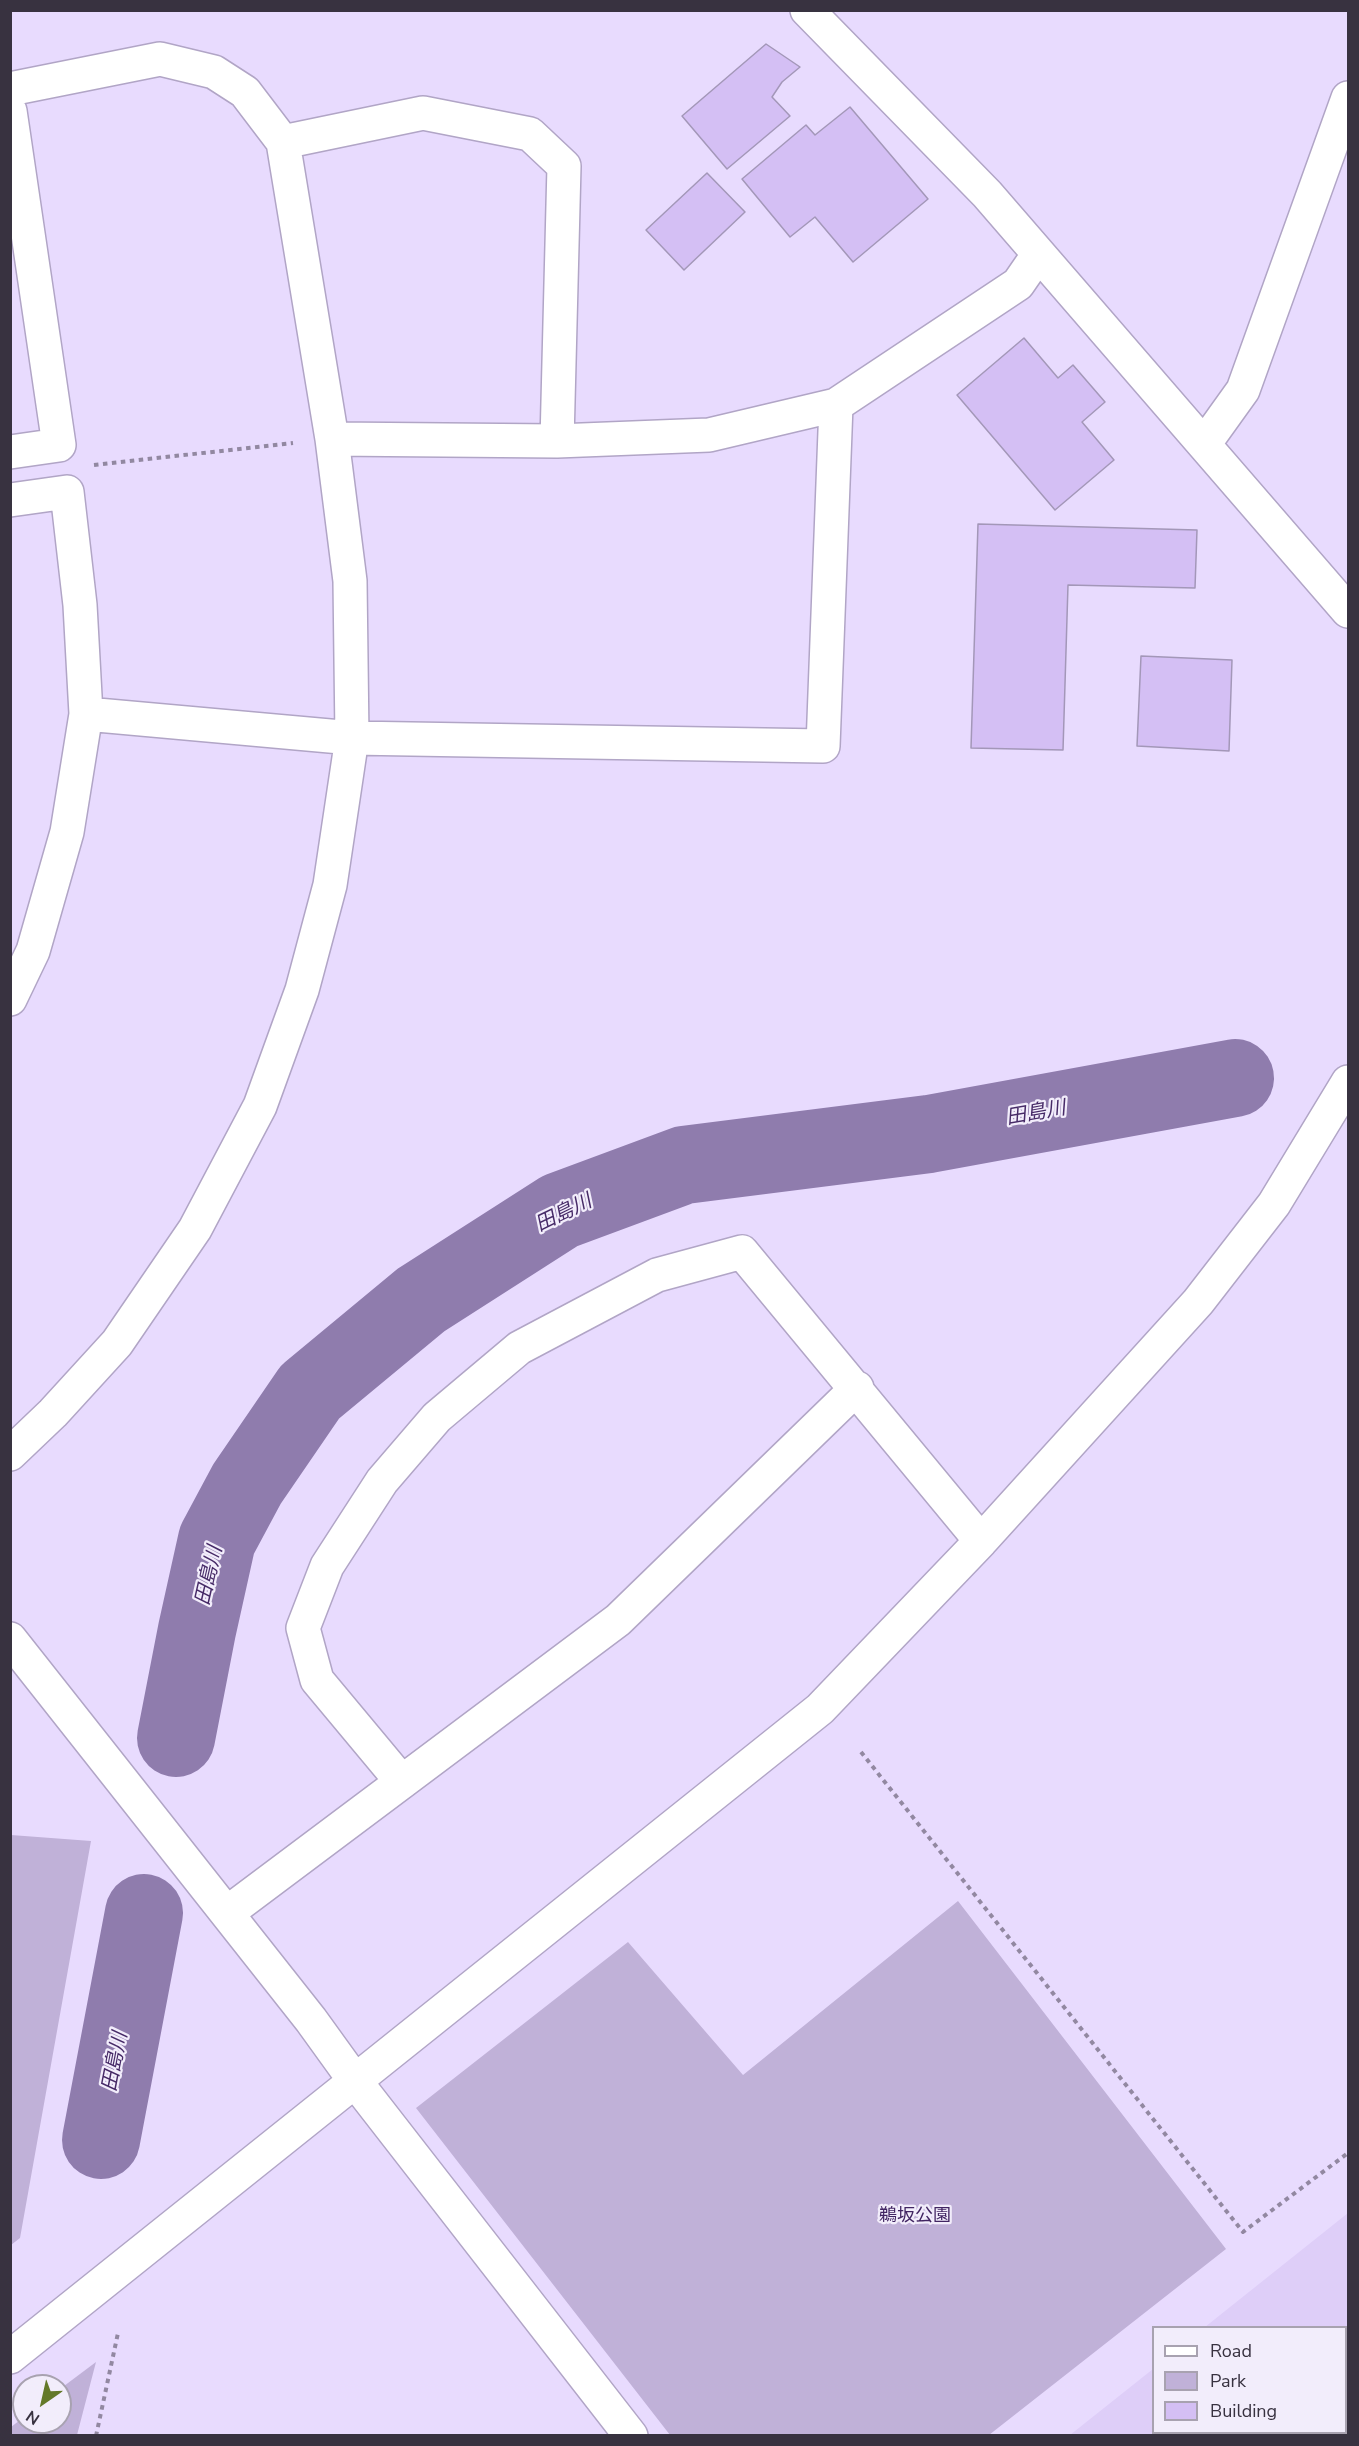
<!DOCTYPE html>
<meta charset="utf-8">
<style>
body{margin:0}
#map{position:relative;width:1359px;height:2446px;overflow:hidden;background:#e8dbfe;font-family:"Nunito Sans",sans-serif}
canvas{display:block}
.frame{position:absolute;inset:0;border:12px solid #383240;pointer-events:none}
.legend{position:absolute;left:1152px;top:2326px;width:195px;height:108px;box-sizing:border-box;background:#f2edfb;border:2px solid #a8a2b0;margin:0;padding:8px 10px;list-style:none;font-size:18px;color:#383240}
.legend li{display:flex;align-items:center;gap:12px;height:30px}
.legend b{width:30px;border:2px solid #a8a2b0}
.north{position:absolute;left:12px;top:2374px;width:60px;height:60px;box-sizing:border-box;background:#f2edfb;border:2px solid #a8a2b0;border-radius:50%;rotate:214deg;font-size:16px;font-weight:700;line-height:24px;text-align:center;color:#383240}
.north::after{content:'';display:block;margin:auto;width:21px;height:27px;background:#647929;clip-path:polygon(50% 0,100% 100%,50% 72%,0 100%)}
</style>
<div id="map">
<canvas width="1359" height="2446"></canvas>
<div class="frame"></div>
<ul class="legend">
<li><b style="height:8px;background:#fff"></b>Road</li>
<li><b style="height:16px;background:#c0b1d8"></b>Park</li>
<li><b style="height:16px;background:#d4bff4"></b>Building</li>
</ul>
<div class="north">N</div>
</div>
<script>
const c = document.querySelector('canvas').getContext('2d');
c.lineJoin = 'round';
function fillPath(path, color) {
  c.fillStyle = color;
  c.fill(path, 'evenodd');
}
function trace(path, color, width, dash) {
  c.strokeStyle = color;
  c.lineWidth = width;
  c.lineCap = dash ? 'butt' : 'round';
  c.setLineDash(dash || []);
  c.stroke(path);
}
function write(font, color, halo, rows, align = 'center') {
  c.font = font + ' "Nunito Sans","Noto Sans JP",sans-serif';
  c.lineWidth = 4.5;
  c.setLineDash([]);
  c.textBaseline = 'middle';
  c.strokeStyle = halo;
  c.fillStyle = color;
  for (const [text, x, y, turn = 0] of rows) {
    c.save();
    c.translate(x, y);
    c.rotate((+turn || 0) * Math.PI / 180);
    c.textAlign = isNaN(turn) ? turn : align;
    if (halo) c.strokeText(text, 0, 0);
    c.fillText(text, 0, 0);
    c.restore();
  }
}
const built = new Path2D(`
 M1348,2213V2435H1070L1153,2369L1154,2432H1346V2328L1205,2327Z`);
const green = new Path2D(`
 M11,1835L91,1841L20,2238L11,2245Z
 M958,1901L1226,2249L989,2435H670L416,2108L628,1942L743,2075Z
 M96,2362L77,2435H11V2427L24,2417V2422H60V2389Z`);
const river = new Path2D(`
 M176,1738L197,1630L217,1540L247,1484L310,1392L421,1300L560,1211L684,1165L929,1134L1235,1078
 M101,2140L144,1913`);
const building = new Path2D(`
 M766,44L800,67L782,82L772,97L790,116L727,169L682,116Z
 M850,107L928,199L853,262L815,217L790,237L742,179L806,125L815,135Z
 M707,173L745,212L684,270L646,230Z
 M1024,338L1058,378L1073,365L1105,402L1082,422L1114,460L1055,510L957,395Z
 M978,524L1197,530L1195,588L1068,585L1063,750L971,748Z
 M1141,656L1232,660L1229,751L1137,746Z`);
const path = new Path2D(`
 M94,465L293,443
 M861,1752L1243,2232L1348,2153
 M96,2436L118,2333`);
const minor = new Path2D(`
 M807,10L987,194L1348,611
 M10,89L160,59L214,72L245,92L283,142L332,439L350,581L352,738L330,885L302,990L260,1106L195,1229L117,1343L53,1413L10,1454
 M10,111L59,445L10,452
 M283,142L423,113L530,134L564,166L557,441
 M332,439L557,441L709,435L836,405L1018,284L1038,255
 M1205,443L1243,390L1348,98
 M10,500L67,492L80,605L86,714L67,832L33,951L10,999
 M86,714L352,738L823,746L836,405
 M10,1639L311,2020L355,2081L631,2436
 M402,1782L317,1680L303,1628L327,1566L382,1481L437,1417L519,1348L657,1275L742,1252L981,1541
 M227,1913L618,1620L857,1388
 M10,2357L820,1709L981,1541L1198,1302L1274,1204L1348,1082`);
const parkNames = [
 ["鵜坂公園",915,2217]
];
const waterNames = [
 ["田島川",1036,1114,-10],
 ["田島川",564,1214,-26],
 ["田島川",210,1576,-77],
 ["田島川",116,2062,-79]
];
fillPath(built, '#decef8');
fillPath(green, '#c0b1d8');
trace(river, '#8f7cad', 78);
fillPath(building, '#d4bff4');
trace(building, '#a397b8', 1.5);
trace(minor, '#b1a5c6', 36);
trace(path, '#9288a1', 4, [4.5, 4.5]);
trace(minor, '#fff', 33);
write('18px', '#412562', '#f2edfb', parkNames);
write('italic 20px', '#462a67', '#f2edfb', waterNames);
</script>
